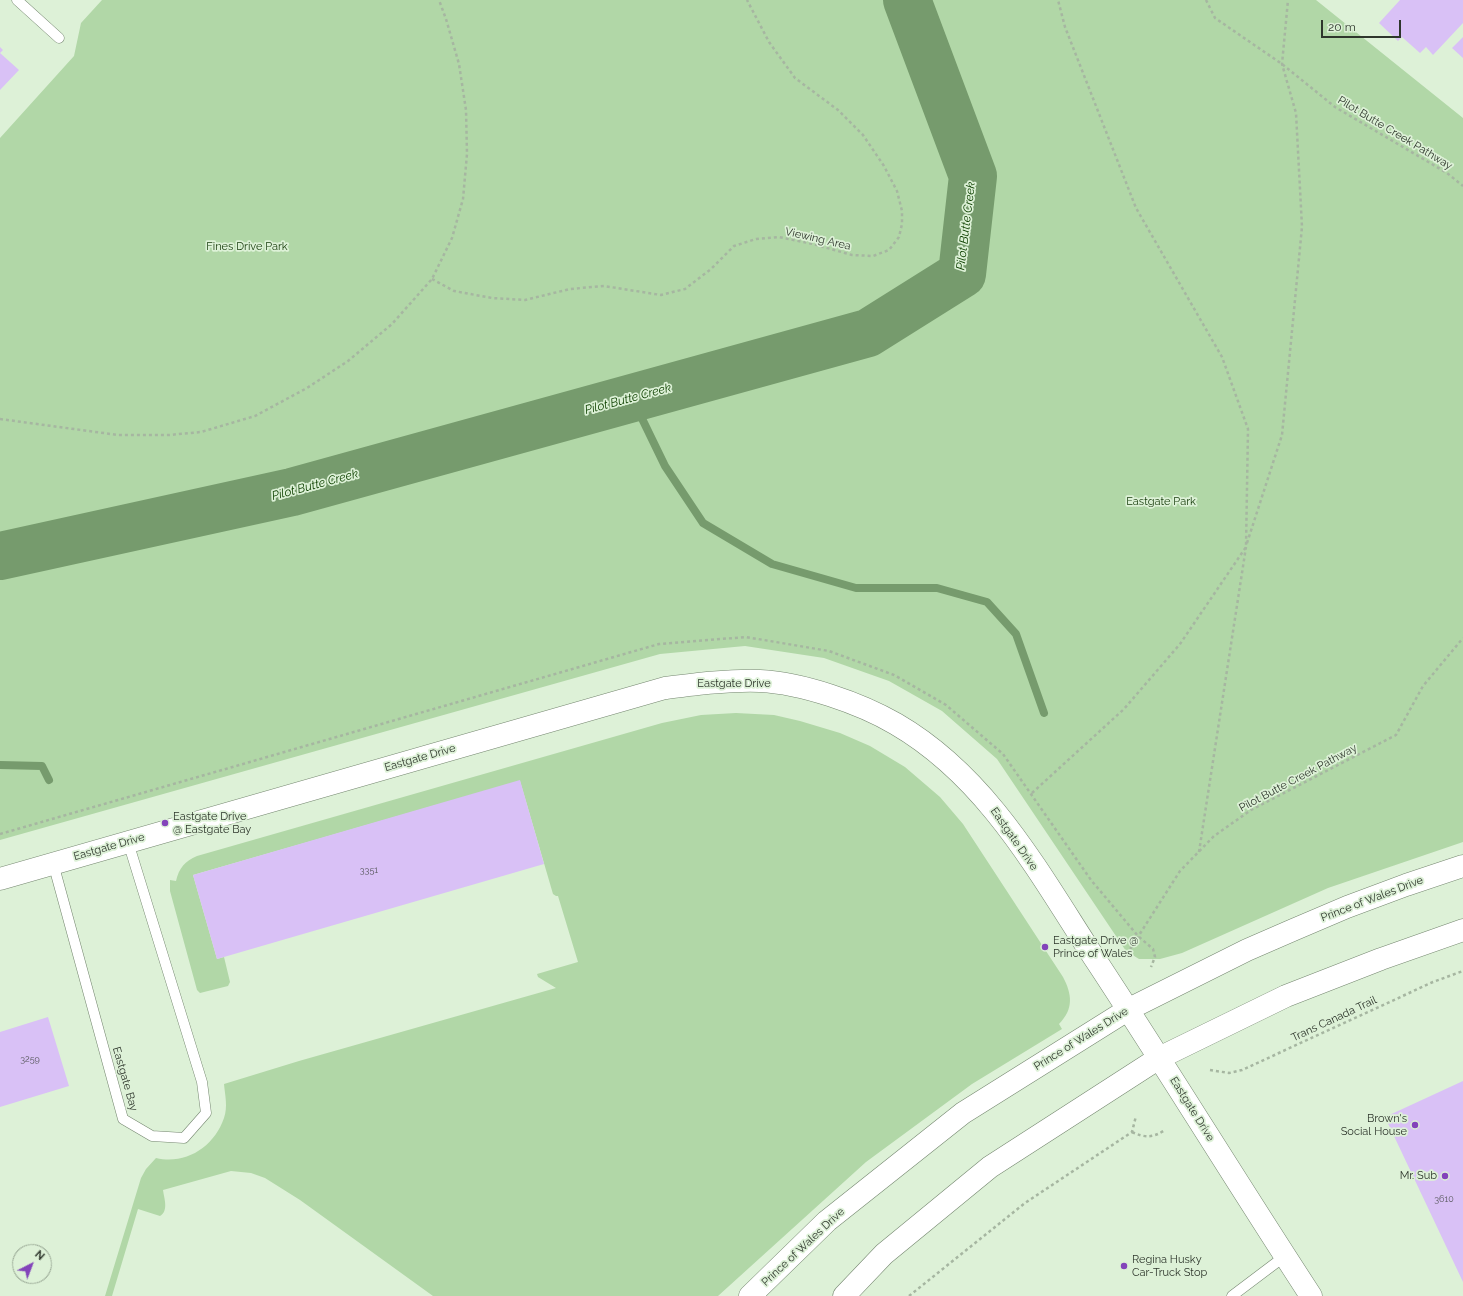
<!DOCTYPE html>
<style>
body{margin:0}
#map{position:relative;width:1463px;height:1296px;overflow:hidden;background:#ddf1d7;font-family:Raleway,sans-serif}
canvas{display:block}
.north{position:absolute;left:12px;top:1244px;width:40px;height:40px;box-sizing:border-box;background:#ddf1d7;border:1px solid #97a693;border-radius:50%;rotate:42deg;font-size:11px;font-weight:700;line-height:16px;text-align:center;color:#2e362c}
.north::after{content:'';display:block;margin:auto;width:14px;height:18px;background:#8344ba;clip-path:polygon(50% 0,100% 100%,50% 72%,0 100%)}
.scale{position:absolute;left:1321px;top:20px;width:80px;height:18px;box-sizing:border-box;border:2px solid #2e362c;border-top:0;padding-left:5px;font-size:12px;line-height:14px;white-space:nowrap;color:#2e362c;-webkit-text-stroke:3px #ddf1d7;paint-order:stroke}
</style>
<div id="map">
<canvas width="1463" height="1296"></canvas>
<div class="north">N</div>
<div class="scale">20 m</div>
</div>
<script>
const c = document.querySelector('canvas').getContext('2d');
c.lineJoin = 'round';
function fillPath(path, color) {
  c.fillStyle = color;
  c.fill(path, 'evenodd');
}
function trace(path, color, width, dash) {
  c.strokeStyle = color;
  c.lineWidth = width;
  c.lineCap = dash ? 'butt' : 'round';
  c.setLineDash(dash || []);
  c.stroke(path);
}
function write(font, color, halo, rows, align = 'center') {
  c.font = font + ' Raleway,sans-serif';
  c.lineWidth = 3.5;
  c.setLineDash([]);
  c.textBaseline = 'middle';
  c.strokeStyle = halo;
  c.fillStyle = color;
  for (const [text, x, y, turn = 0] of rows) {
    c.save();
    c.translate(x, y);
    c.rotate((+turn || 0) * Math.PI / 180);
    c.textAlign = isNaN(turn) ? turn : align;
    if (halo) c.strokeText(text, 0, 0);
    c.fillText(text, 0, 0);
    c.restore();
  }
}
const green = new Path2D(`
 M102,0H1316L1463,118V842L1328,888L1182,953L1160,959H1139L1126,951L997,759L942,711L889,681L824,658L745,646L660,654L0,840V138L74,56L81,23Z
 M736,713L774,715L800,721L840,733L870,746L905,767L940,797L963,824L1063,977C1072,994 1074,1009 1059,1024L1062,1029L972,1084L866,1162L718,1296H433L300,1200L265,1178L251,1173L231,1171L163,1190C164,1198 169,1211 160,1216L138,1209L112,1296H105L141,1178L146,1169L156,1158C186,1165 214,1147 224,1118C228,1107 225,1095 224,1084L299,1061L556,988L538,977L537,974L578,962L558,896H556L553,894L520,781L193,875L217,959L224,957L230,982L228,986L200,993L197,990L170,891V880L176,881C179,868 185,861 197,856L662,723L701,715Z`);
const stream = new Path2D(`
 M632,398L665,466L703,523L772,564L856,588H937L987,602L1016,634L1044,713
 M0,765L42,766L49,780`);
const river = new Path2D(`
 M0,556L292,492L868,333L962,274L973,176L907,0`);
const building = new Path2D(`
 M1400,0H1463V23L1433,55L1426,47L1420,53L1402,37L1398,41L1379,23Z
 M1463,37V58L1452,48Z
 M0,47L3,50L0,53L19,70L0,90Z
 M520,780L544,864L217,959L193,875Z
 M48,1017L69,1086L0,1107V1032Z
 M1463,1081V1282L1385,1117Z`);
const path = new Path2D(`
 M1206,0L1215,18L1282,64L1335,107L1447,173L1463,186
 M432,279L454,291L492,298L525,300L570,289L604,286L661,295L685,289L711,269L734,246L756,239L779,237L813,244L852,255L873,256L889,250L899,237L902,224V211L897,191L884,166L863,135L838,110L795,78L769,42L747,0
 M0,419L118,435H169L201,432L255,416L307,388L348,361L392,324L432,279L452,238L463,199L467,154L466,110L459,64L446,19L439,0
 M1247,543L1282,435L1302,227L1296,113L1282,64L1288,0
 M1032,793L1124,709L1180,644L1246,547L1248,429L1222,357L1136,208L1065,27L1058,0
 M0,834L659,644L746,637L829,651L894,675L946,705L1003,754L1091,880L1138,936L1153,949L1155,957L1151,967
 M1199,852L1246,547
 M1127,954L1180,871L1214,836L1251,810L1396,735L1423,686L1463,638
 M1210,1070L1229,1073L1242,1070L1433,982L1463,971
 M1132,1132C1145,1138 1153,1138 1165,1130
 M909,1296L1025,1203L1132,1132L1136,1116`);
const lane = new Path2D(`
 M17,0L59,38
 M53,863L123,1119L152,1136L184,1138L206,1113L202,1082L128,842
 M1232,1296L1285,1256`);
const secondary = new Path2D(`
 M0,879L665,688C697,684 728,680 760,681C802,683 860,703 896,724C989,778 1040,875 1097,962C1170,1073 1239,1186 1311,1296
 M750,1296L827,1221L963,1113L1129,1009L1247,950L1293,930L1347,907L1406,885L1463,866
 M844,1296L884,1254L990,1167L1159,1058L1286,996L1381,959L1463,930`);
const markers = [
 [165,823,4,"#8344ba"],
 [1045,947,4,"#8344ba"],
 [1415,1125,4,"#8344ba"],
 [1445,1176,4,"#8344ba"],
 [1124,1266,4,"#8344ba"]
];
const numberNames = [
 ["3351",369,870],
 ["3259",30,1059],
 ["3610",1444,1199]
];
const streetNames = [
 ["Pilot Butte Creek Pathway",1395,133,31],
 ["Viewing Area",818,239,13],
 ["Eastgate Drive",734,684],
 ["Eastgate Drive",420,758,-16],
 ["Pilot Butte Creek Pathway",1298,778,-28],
 ["Eastgate Drive",1014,839,55],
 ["Eastgate Drive",109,847,-16],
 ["Prince of Wales Drive",1372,899,-21],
 ["Trans Canada Trail",1334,1019,-25],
 ["Prince of Wales Drive",1081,1039,-32],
 ["Eastgate Bay",125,1079,74],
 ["Eastgate Drive",1192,1109,58],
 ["Prince of Wales Drive",803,1247,-43]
];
const parkNames = [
 ["Fines Drive Park",247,247],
 ["Eastgate Park",1161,502]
];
const poiNames = [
 ["Eastgate Drive",173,817],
 ["@ Eastgate Bay",173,830],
 ["Eastgate Drive @",1053,941],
 ["Prince of Wales",1053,954],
 ["Brown's",1407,1119,"right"],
 ["Social House",1407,1132,"right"],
 ["Mr. Sub",1437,1176,"right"],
 ["Regina Husky",1132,1260],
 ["Car-Truck Stop",1132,1273]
];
const waterNames = [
 ["Pilot Butte Creek",966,226,-83],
 ["Pilot Butte Creek",628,399,-15],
 ["Pilot Butte Creek",315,485,-15]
];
fillPath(green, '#b1d7a7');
trace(stream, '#769b6d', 8);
trace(river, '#769b6d', 48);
fillPath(building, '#d9c1f6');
trace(lane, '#74866f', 11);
trace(secondary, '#74866f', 23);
trace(path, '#a6b6a1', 2.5, [3, 3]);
trace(lane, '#fff', 10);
trace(secondary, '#fff', 22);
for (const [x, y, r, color] of markers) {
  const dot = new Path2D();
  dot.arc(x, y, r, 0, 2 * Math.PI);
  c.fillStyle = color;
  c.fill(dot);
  trace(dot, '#ddf1d7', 1.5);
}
write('9px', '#59595e', null, numberNames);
write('11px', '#2e362c', '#ddf1d7', streetNames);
write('11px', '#163b0b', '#ddf1d7', parkNames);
write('11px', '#2e362c', '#ddf1d7', poiNames, 'left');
write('italic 12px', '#0e4100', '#ddf1d7', waterNames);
</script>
